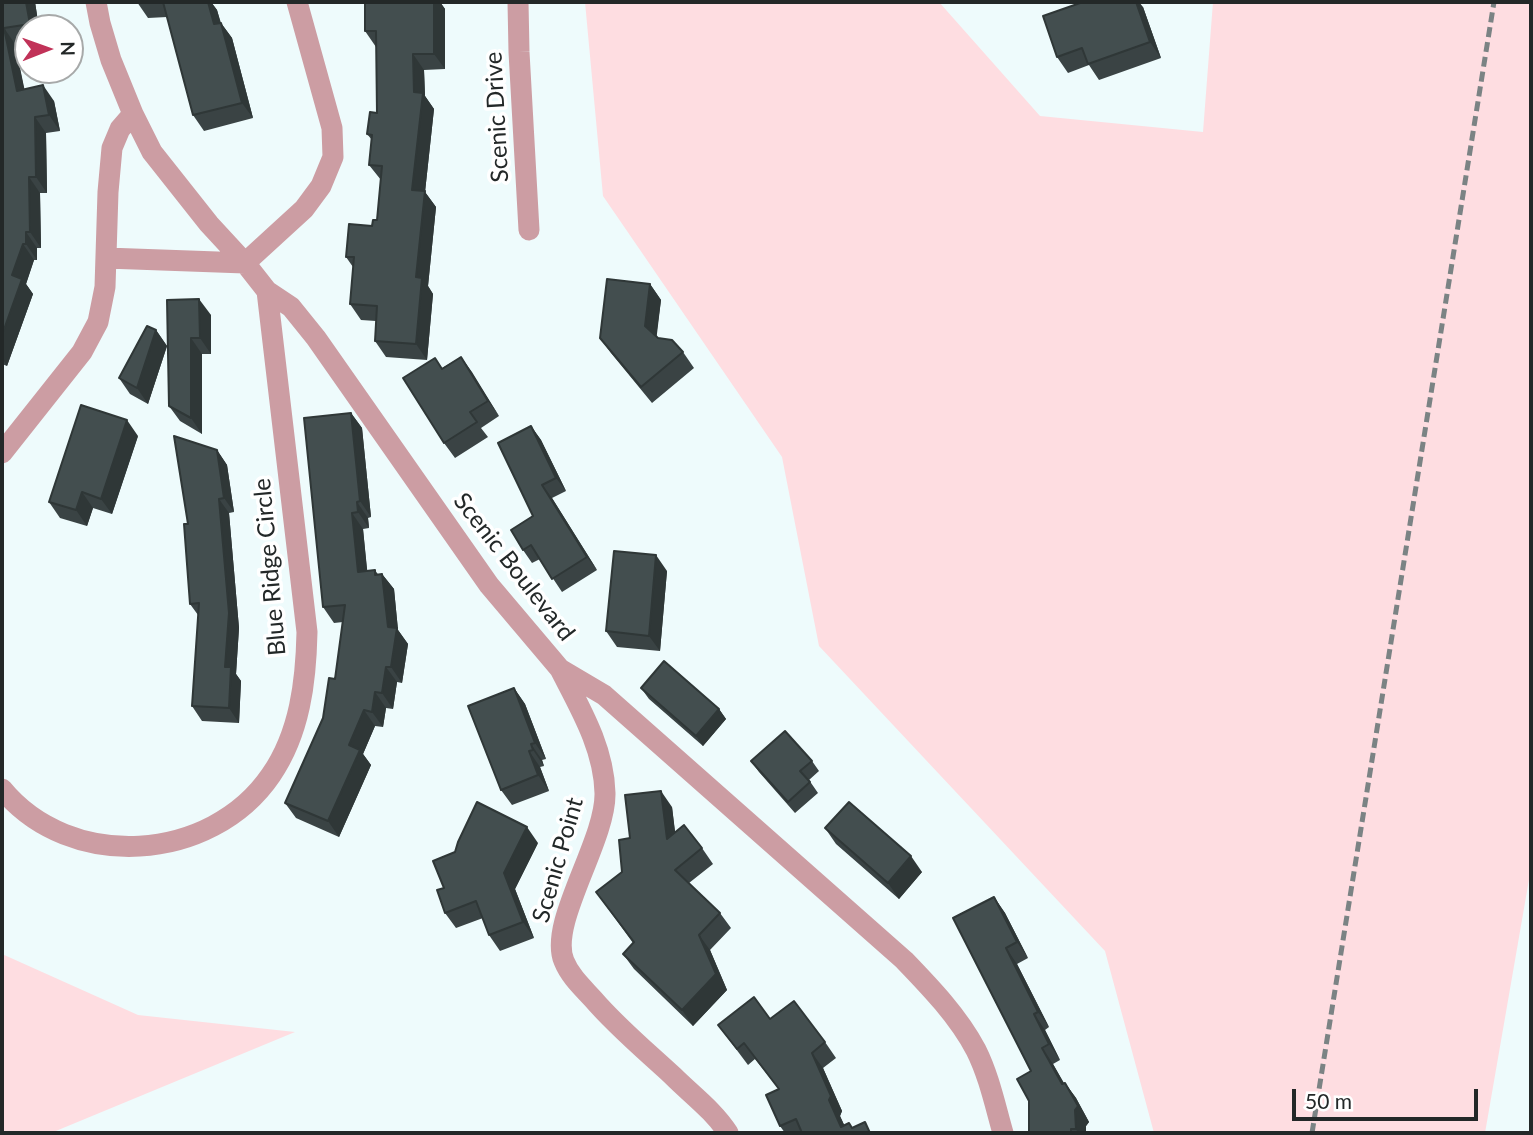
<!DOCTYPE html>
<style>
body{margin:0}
#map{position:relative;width:1533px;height:1135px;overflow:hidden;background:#eefbfc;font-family:Lato,sans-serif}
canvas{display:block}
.frame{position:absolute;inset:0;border:4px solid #232828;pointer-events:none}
.north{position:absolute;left:14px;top:14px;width:70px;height:70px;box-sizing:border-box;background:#fff;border:2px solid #a7a9a9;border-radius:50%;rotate:89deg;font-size:19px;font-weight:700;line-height:28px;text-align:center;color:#232828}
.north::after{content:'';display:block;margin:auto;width:24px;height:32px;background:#c13258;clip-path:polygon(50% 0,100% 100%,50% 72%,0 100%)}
.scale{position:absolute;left:1292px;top:1089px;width:186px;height:32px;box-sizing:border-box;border:4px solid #232828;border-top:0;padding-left:9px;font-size:21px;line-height:24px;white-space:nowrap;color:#232828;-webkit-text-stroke:5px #fff;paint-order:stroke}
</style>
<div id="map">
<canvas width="1533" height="1135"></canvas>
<div class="frame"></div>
<div class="north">N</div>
<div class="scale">50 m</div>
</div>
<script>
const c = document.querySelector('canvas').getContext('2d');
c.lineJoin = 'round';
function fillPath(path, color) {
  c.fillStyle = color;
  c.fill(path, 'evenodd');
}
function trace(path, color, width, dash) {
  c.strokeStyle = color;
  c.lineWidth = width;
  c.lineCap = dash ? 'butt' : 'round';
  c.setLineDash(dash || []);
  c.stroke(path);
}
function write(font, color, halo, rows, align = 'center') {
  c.font = font + ' Lato,sans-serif';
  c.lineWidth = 7;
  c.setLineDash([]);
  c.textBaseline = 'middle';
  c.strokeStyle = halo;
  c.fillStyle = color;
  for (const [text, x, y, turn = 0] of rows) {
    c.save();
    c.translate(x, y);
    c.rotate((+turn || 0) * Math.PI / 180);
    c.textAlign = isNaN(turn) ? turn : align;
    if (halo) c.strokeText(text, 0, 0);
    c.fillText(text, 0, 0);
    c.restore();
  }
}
const green = new Path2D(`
 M585,2H939L1040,116L1203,132L1213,2H1531V868L1485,1133H1154L1105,951L819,646L782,457L603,196Z
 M2,954L138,1015L295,1032L51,1133H2Z`);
const minor = new Path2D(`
 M96,2L100,23L111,60L133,114L152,152L209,224L245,263L267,291L291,307L316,338L489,585L560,669L604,695L904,960C930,987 958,1016 976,1050C989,1076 995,1105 1003,1133
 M518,2L519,52L529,230
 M106,258L245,263L304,209L321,186L333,157L332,128L297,2
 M2,453L82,352L98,322L105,287L108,192L112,148L120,129L133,114
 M560,669C580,708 604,748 605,793C606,841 548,923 564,961C570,976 582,987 593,999C617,1027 646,1051 673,1076C692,1095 714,1111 728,1133
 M2,789C70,872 211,863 271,775C300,733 306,681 307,632L267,291`);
const rail = new Path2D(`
 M1312,1133L1494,2`);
const wall = new Path2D(`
 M2,2H35L39,28H28V42L15,44L24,89L54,101L60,131L46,133L47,193H40L41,248H37V260H34L26,284L33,294L7,366L2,364Z
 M137,2H211L217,10L221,23L232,38L253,118L204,131L193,115L167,17L148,18Z
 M365,2H440L445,9V69L424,70L425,96L434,109L425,192L436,207L428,286L433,294L427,360L386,357L375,341L376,321L361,320L350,304L353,267L346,257L377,220L381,180L369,165L372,140L367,134L377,113L376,47L365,31Z
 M1143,7L1161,58L1099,80L1089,65L1068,73L1057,57Z
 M650,284L661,300L656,337L683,352L694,368L652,403L611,353L600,338Z
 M167,300L211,315V354H202V434L180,421L169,406Z
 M156,330L167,346L148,404L130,394L119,378Z
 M461,357L499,416L481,428L488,437L455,458L444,443L442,368Z
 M351,413L362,428L371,517L368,518L369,528L363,529L367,571L378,574H382L394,589L398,630L408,644L402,683L397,682L393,709L386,708L383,727L375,726L363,754L371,765L339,837L296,818L285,803L323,718L335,679L343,622L334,623L323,607Z
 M531,426L541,440L566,491L552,498L597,570L562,592L540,559L532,563L523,550L533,516Z
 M138,436L112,514L93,508L87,526L60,518L49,502Z
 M217,450L227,465L234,512L229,513L239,628L236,674L241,681L239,723L202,721L192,706L198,615L190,604L188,524Z
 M667,571L660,651L617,647L606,631Z
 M514,688L525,704L546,759L542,760L544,766L540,767L549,791L512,805L501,790Z
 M641,688L719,709L726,719L703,746L649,699Z
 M751,761H812L819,771L809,780L818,793L795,813L759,772Z
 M672,807L675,833L702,848L713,864L689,883L720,913L731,928L710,950L727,990L693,1026L634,969L623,954L633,943L596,892L622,872L630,838Z
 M825,828L922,872L899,899L836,844Z
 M538,843L515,889L534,938L500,951L489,935L483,918L456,928L445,913Z
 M994,897L1005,913L1028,958L1017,964L1049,1027L1045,1030L1060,1060L1053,1064L1064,1083H1065L1076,1098L1089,1122L1086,1126V1133H1029L1031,1071Z
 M770,1019L825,1042L836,1058L823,1068L842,1111L840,1116L844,1125L849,1123L853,1128L873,1133H785L780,1126L779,1089L755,1059L748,1065L718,1025Z`);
const shadedWall = new Path2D(`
 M26,2H35L39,28H33L30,24Z
 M208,2H211L217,10L225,40L214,24Z
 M434,2H440L445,9V69L434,54Z
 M1136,2H1139L1143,7L1161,58L1150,42Z
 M221,23L232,38L253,118L242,103Z
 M4,28L15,44L28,106L17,91Z
 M413,54L424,70L425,96L434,109L425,192L436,207L428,286L433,294L427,360L416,344V277L412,190L414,92Z
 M43,85L54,101L60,131L49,115Z
 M35,117L46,133L47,193L36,177Z
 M29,177L40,193L41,248L30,232Z
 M26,232L37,248V260L26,244Z
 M23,244L34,260L26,284L33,294L7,366L2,358V335L12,275Z
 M650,284L661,300L656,342L645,326Z
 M199,299L211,315V354L200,338Z
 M156,330L167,346L148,404L137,388Z
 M191,338L202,354V434L191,418Z
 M461,357L472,372L499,416L488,401Z
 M351,413L362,428L371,517L360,501Z
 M127,420L138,436L112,514L101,499Z
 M531,426L541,440L566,491L556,478Z
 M217,450L227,465L234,512L224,498Z
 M542,485L552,498L597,570L587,557Z
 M82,492L93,508L87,526L76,510Z
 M219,499L229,513L239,628L236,674L241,681L239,723L229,708L225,667Z
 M357,502L368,518L369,528L358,512Z
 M352,513L363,529L369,588L358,572Z
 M656,555L667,571L660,651L649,636Z
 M375,570L383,582L382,574L394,589L398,630L408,644L402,683L391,667L388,627Z
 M386,667L397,682L393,709L382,693Z
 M514,688L525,704L546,759L535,743Z
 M375,692L386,708L383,727L372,712Z
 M719,709L726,719L703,746L696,736Z
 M364,710L375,726L363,754L371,765L339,837L328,821L349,745Z
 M531,744L542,760L544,766L533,750Z
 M529,751L540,767L549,791L538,775Z
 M661,791L672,807L678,855L667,839Z
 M527,827L538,843L515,889L534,938L523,922L504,873Z
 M911,856L922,872L899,899L888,883Z
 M994,897L1005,913L1028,958L1017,942Z
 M699,935L710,950L727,990L693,1026L682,1010Z
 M1006,948L1017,964L1049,1027L1038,1012Z
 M1034,1014L1045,1030L1060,1060L1049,1044Z
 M1042,1048L1053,1064L1073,1100L1062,1084Z
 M812,1053L823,1068L842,1111L840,1116L848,1133L841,1127L829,1100Z
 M1065,1083L1076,1098L1089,1122L1086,1126V1133H1078L1076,1129Z`);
const building = new Path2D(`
 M2,2H26L30,24L4,28L17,91L43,85L49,115L35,117L36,177H29L30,232H26V244H23L12,275L22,279L2,335Z
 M163,2H208L214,24L221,23L242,103L193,115Z
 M365,2H434V54H413L414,92L423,93L412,190L425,191L416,277L422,278L416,344L375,341L377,306L350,304L354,257H346L349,224L372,226L373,220H377L382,166L369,165L372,135L367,134L370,112L377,113L376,31H365Z
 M1083,2H1136L1150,42L1088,64L1082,48L1057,57L1043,16Z
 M607,279L650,284L645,326L658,338L672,340L683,352L641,387L600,338Z
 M199,299L200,338H191V418L169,406L167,300Z
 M147,326L156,330L137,388L119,378Z
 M461,357L488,401L470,412L477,422L444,443L403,378L435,358L442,369Z
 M81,405L127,420L101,499L82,492L76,510L49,502Z
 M351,413L360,501L357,502L358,512L352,513L358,572L375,570V575L382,574L388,627L397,628L391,667H386L382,693L375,692L372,712L364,710L349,745L360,750L328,821L285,803L323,718L329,678L335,679L345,605L323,607L304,418Z
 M531,426L556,478L542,485L587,557L552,579L531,545L523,550L511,530L533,516L498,443Z
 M174,436L217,450L224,498L219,499L229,613L225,667H231L229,708L192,706L199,603L190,604L184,524H188Z
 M614,551L656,555L649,636L606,631Z
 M664,661L719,709L696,736L641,688Z
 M514,688L535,743L531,744L533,750L529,751L538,775L501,790L468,706Z
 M785,731L812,761L800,771L810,782L788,802L751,761Z
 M661,791L667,839L684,825L702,848L675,870L720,913L699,935L716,974L682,1010L623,954L634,942L596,892L622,872L619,840L630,838L625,795Z
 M477,802L527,827L504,873L523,922L489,935L476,901L445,913L437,890L444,888L433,861L455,852L458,842Z
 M849,802L911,856L888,883L825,828Z
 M994,897L1017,942L1006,948L1038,1012L1034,1014L1049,1044L1042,1048L1062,1084L1065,1083L1078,1106L1075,1110L1076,1129H1071V1133H1029V1101L1017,1079L1031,1071L953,918Z
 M754,997L770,1019L794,1001L825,1042L812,1053L831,1096L829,1100L841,1127L849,1123L852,1128L865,1122L870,1133H802L796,1119L780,1126L766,1095L779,1089L744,1043L737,1049L718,1025Z`);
const streetNames = [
 ["Scenic Drive",497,117,-93],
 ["Blue Ridge Circle",270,567,-95],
 ["Scenic Boulevard",514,567,52],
 ["Scenic Point",558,860,-74]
];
fillPath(green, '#fedde1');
trace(minor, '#cc9da3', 21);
trace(rail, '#7b8384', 5, [10, 5]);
fillPath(wall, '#3a4344');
fillPath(shadedWall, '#2f3737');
fillPath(building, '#434e4f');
trace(building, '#2f3737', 2);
write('24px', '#232828', '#fff', streetNames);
</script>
